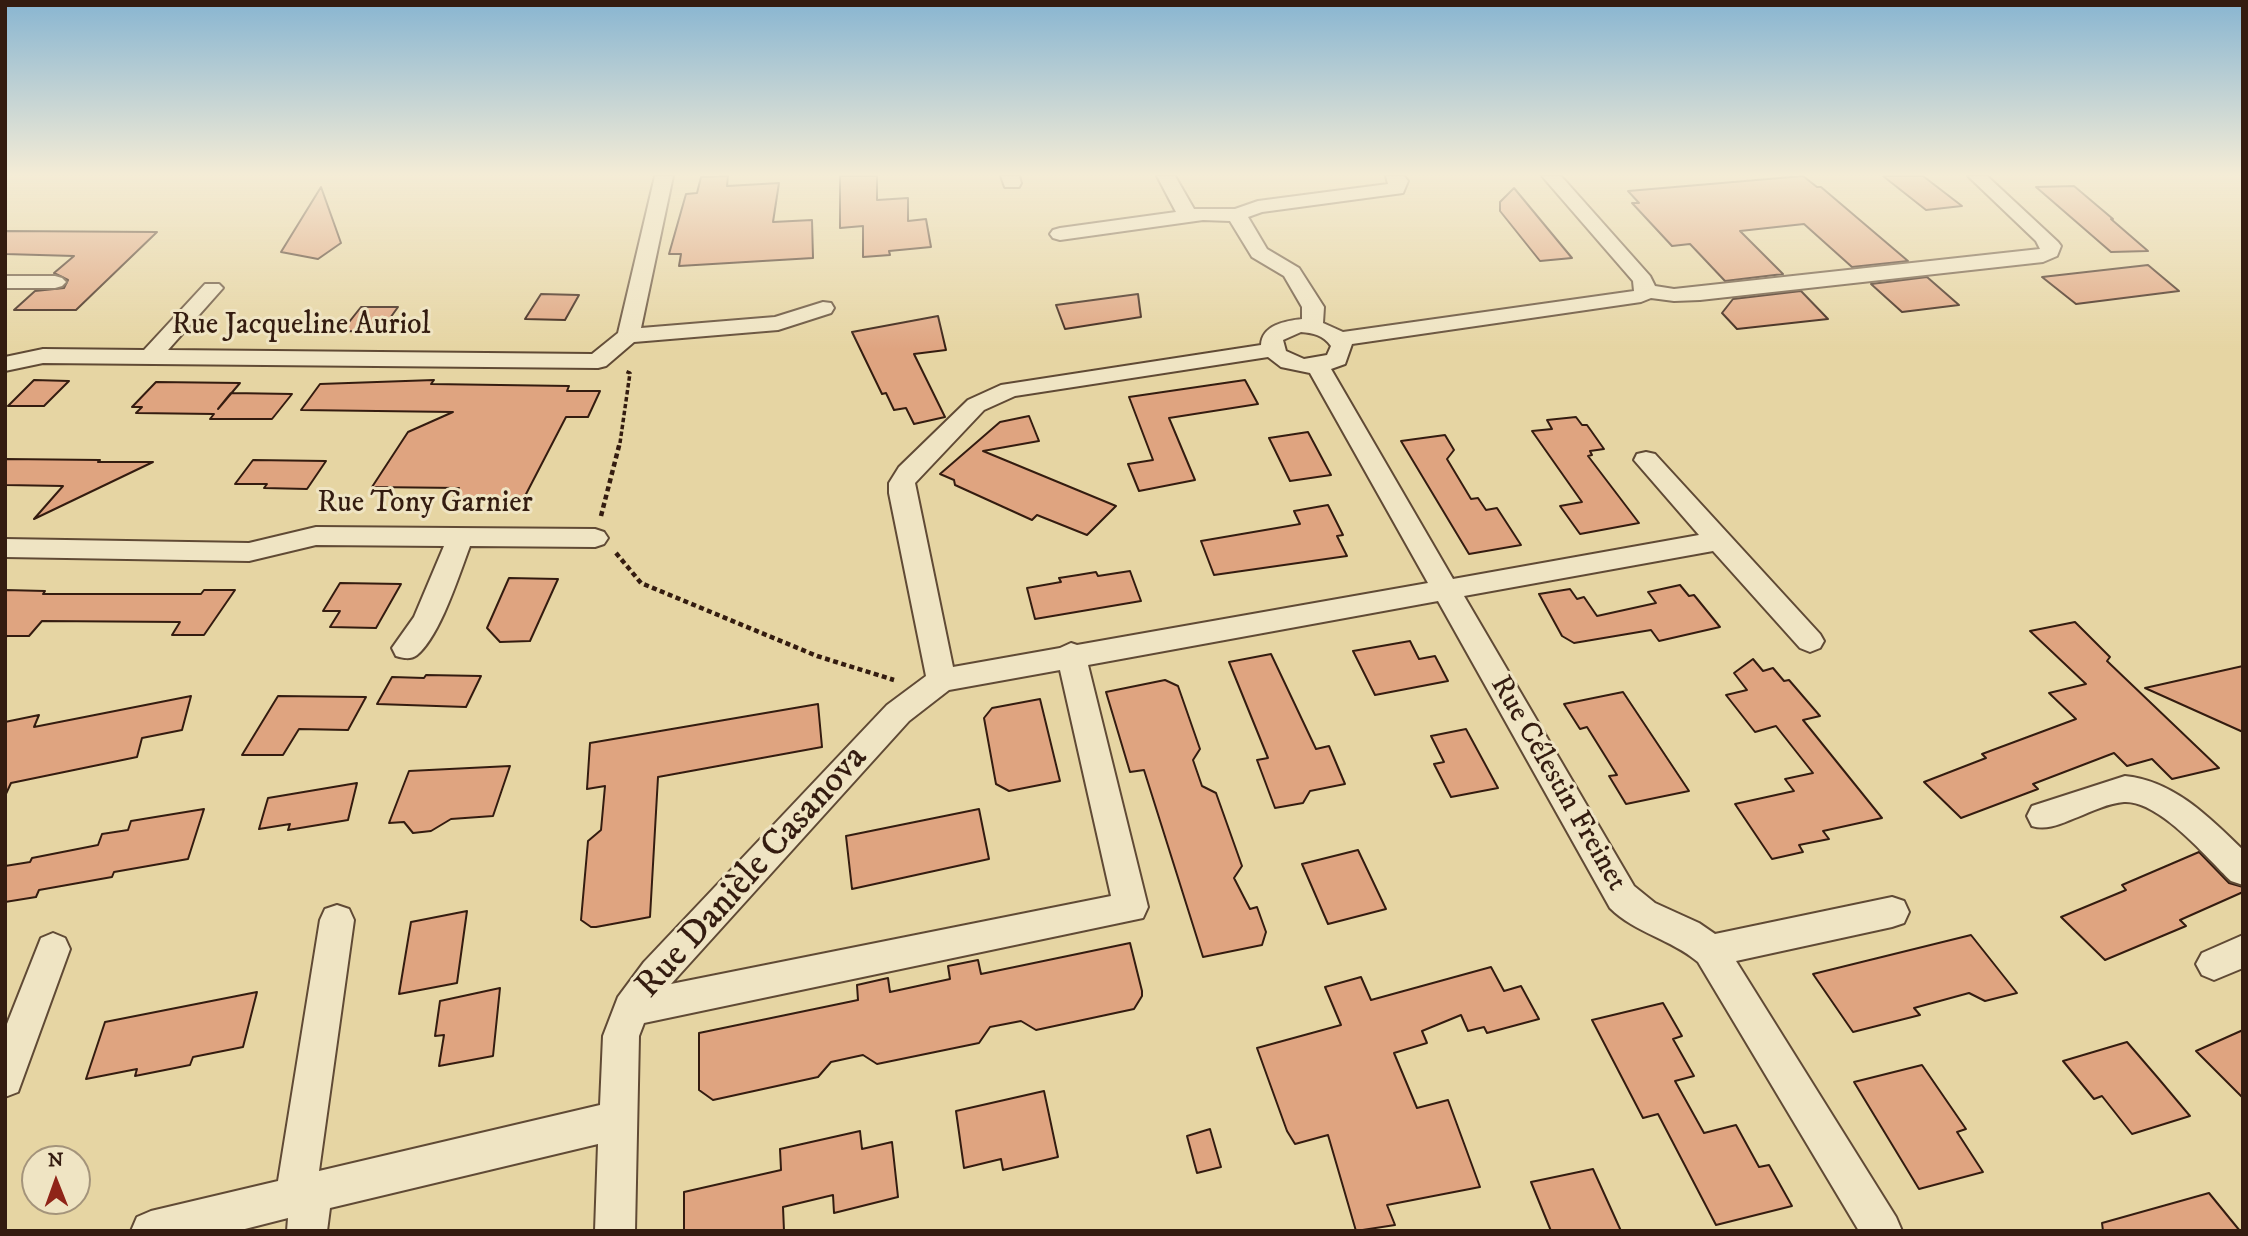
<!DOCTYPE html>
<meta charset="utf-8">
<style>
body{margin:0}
#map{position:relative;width:2248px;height:1236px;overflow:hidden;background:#e6d5a3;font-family:"IM FELL DW Pica",serif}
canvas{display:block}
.frame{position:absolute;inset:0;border:7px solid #341c10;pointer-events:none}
.north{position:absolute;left:21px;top:1145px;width:70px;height:70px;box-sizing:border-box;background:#efe4c3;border:2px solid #a4947b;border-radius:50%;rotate:359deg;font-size:19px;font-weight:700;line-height:28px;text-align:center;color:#341c10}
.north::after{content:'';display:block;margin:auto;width:24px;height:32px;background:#8f2418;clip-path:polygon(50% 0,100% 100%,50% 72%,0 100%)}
</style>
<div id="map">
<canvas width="2248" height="1236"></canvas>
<div class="frame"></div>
<div class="north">N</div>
</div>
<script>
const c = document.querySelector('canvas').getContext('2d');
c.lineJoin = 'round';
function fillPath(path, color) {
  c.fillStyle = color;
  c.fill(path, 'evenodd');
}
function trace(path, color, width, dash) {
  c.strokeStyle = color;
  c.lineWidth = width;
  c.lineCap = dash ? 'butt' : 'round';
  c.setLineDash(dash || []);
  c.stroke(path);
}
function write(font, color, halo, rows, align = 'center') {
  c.font = font + ' "IM FELL DW Pica",serif';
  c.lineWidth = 6;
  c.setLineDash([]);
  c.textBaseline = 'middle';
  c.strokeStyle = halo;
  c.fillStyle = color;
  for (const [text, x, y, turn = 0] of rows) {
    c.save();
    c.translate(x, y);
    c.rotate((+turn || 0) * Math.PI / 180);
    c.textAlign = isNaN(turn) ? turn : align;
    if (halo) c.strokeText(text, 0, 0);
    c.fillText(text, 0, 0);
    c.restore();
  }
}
const building = new Path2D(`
 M728,176L727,186L779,183L773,222L812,220L813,258L679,266L681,254H669L686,194L697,193L701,177Z
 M840,176H877V200L908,198V221L926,219L931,247L889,251L890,255L863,257V226L840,228Z
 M1803,176L1817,187H1821L1908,261L1852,267L1804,224L1740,231L1783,274L1725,281L1690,244L1672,246L1632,203H1639L1628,191Z
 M1883,176H1923L1962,206L1926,210Z
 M2074,186L2113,219H2111L2148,251L2111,252L2036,187Z
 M321,187L341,243L318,259L281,252Z
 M1514,188L1572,258L1540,261L1500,211V202Z
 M5,231L157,232L76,310H14L35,291L64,288L68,280L54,273L74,256L5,254Z
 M2148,265L2179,291L2076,304L2042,277Z
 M1927,277L1959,305L1902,312L1871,284Z
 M1801,291L1828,319L1737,329L1722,313L1733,299Z
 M541,294L579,295L565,320L525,319Z
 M1138,294L1141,317L1065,329L1056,305Z
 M361,307H398L380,332L342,331Z
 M938,316L946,350L914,354L945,417L914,424L906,408L894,410L886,393L882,394L852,332Z
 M34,380L69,381L44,406H8Z
 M434,380L431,384L569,386L567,391H600L588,417H566L524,498H519L517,501L454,498L459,488L372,487L408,432L453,412L301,410L320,384Z
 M1245,380L1258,404L1169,418L1195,480L1139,491L1128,464L1153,460L1129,397Z
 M156,382L240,383L218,409L231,393L292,394L272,419H210L214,414L136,413L142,407H132Z
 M1029,416L1039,441L983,451L1116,506L1087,535L1037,515L1032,520L955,485L954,480L940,474L1000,422Z
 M1576,417L1582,425H1587L1604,449L1590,451L1592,455L1588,456L1639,523L1580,534L1560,506L1582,502L1532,431L1552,429L1547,420Z
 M1308,432L1331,475L1290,481L1269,438Z
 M1445,435L1454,450L1447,459L1471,499L1478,498L1486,510L1497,508L1521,545L1469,554L1401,441Z
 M5,459L100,460L98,462H153L34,519L63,486L5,485Z
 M253,460L326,461L307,489L264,488L267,484H235Z
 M1328,505L1343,535L1337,536L1347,556L1214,575L1201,541L1300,524L1294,511Z
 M1130,571L1141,601L1035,619L1027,588L1061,582L1059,578L1078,575L1096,572L1098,576Z
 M509,578L558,579L530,641L500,642L487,628Z
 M340,583L401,584L376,628L330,627L340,611H323Z
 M1680,585L1689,596L1694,595L1720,627L1659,641L1651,630L1574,643L1562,636L1539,594L1570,589L1577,599L1584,597L1597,616L1656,603L1648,592Z
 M5,590L45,591L43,594H201L204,590H235L204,635H172L180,622L42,621L29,636H7L5,638Z
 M2075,622L2110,657L2107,661L2219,768L2172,779L2152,759L2127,766L2114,753L2033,784L2038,789L1961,818L1924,782L1986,758L1982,754L2076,719L2049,693L2086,684L2030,631Z
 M1410,641L1419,659L1435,656L1448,681L1375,695L1353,651Z
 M1271,654L1316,749L1329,746L1345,784L1310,791L1303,803L1275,808L1257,760L1268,758L1229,662Z
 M1753,659L1763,671L1773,668L1784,681L1789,680L1820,716L1803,720L1882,818L1823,831L1829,839L1799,845L1803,852L1772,859L1735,804L1794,791L1785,779L1813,773L1776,726L1755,732L1726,695L1747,690L1734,673Z
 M2243,666V732L2145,688Z
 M426,675L481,676L466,707L377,704L392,677L424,678Z
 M1165,680L1178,686L1200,749L1193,760L1202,786L1216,793L1242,866L1234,878L1250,909L1257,907L1266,932L1262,945L1203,957L1144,770L1130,772L1106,692Z
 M1623,692L1689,791L1626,804L1609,776L1617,775L1587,727L1580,729L1564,704Z
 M191,696L182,730L142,738L137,757L11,783L5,796V722L39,715L34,727Z
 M278,696L366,697L348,730L299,729L283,755H242Z
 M1040,699L1060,781L1009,791L996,784L984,718L992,708Z
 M818,704L822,747L658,777L650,917L596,927H591L581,920L588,841L601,830L605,786L587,789L590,743Z
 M1466,729L1498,788L1451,797L1434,764L1444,762L1431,736Z
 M510,766L493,816L451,819L431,831L413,833L404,822L389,823L409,771Z
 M357,783L348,820L288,830L290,824L259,829L268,798Z
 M204,809L188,859L114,872L112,877L39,890L36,897L5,902V866L30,862L32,858L98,845L102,834L128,830L131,821Z
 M979,809L989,859L852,889L846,836Z
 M1358,850L1386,909L1328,924L1302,864Z
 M2199,852L2229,883L2243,887V892L2180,920L2186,926L2105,960L2061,917L2126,890L2122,885Z
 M467,911L457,983L399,994L411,922Z
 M1971,935L2017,993L1985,1001L1969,993L1914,1008L1920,1015L1853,1032L1813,974Z
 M1130,943L1142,991V996L1134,1009L1036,1030L1021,1021L990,1027L979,1043L877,1064L863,1055L831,1062L818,1077L713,1100L699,1090V1033L858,1000L857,985L888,978L890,992L950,979L948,966L978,960L981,974Z
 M1491,967L1504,991L1521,986L1539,1019L1487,1033L1484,1027L1468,1031L1461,1015L1422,1031L1427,1043L1394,1053L1417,1108L1448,1100L1480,1187L1387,1205L1395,1225L1356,1231L1328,1135L1295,1144L1287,1131L1257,1048L1341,1025L1325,987L1361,977L1371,1000Z
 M500,988L493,1056L439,1066L444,1035L435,1036L440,1001Z
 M257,992L243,1047L193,1057L190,1065L135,1076L137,1069L86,1079L105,1022Z
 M1663,1003L1682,1036L1673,1039L1694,1076L1675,1081L1704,1133L1736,1125L1759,1167L1769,1165L1792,1206L1716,1225L1658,1114L1643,1118L1592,1020Z
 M2243,1030V1098L2196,1051Z
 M2127,1042L2158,1078L2190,1116L2132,1134L2102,1096L2094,1099L2063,1061Z
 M1922,1065L1966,1129L1957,1132L1983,1172L1919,1189L1854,1082Z
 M1044,1091L1058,1157L1003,1170L1001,1159L964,1168L956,1111Z
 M1210,1129L1221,1167L1197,1173L1187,1136Z
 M860,1131L862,1149L892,1142L898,1197L834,1213L833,1195L783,1207L784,1231H684V1192L781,1170L780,1149Z
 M1593,1169L1621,1231H1551L1531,1182Z
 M2209,1193L2240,1231H2103L2102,1223Z`);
const pathFar1 = new Path2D(`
 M620,443L630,373L625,371`);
const path = new Path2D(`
 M601,516L620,442
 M616,553L641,583L817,656L894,680`);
const street = new Path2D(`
 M655,176H673L641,328L775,317L823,302L831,303L834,308L831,313L778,330L634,342L606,366L598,368L43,363L5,371V357L43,349L144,350L205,284H219L223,288L168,350L592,354L618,333Z
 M1001,176H1019L1021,183L1019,187H1005Z
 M1157,176H1175L1194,209H1235L1258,201L1388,184L1386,176H1404L1408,181L1403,193L1262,212L1248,217L1267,249L1299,268L1324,307L1323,323L1343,332L1634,291L1633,281L1542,176H1561L1650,276L1655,286L1674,289L2040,249L2036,241L1968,176H1987L2058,242L2061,246L2057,256L2043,262L1700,300L1674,301L1651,298L1641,302L1352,344L1345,364L1331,369L1453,579L1699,535L1634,460L1637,454L1646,452L1655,454L1820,634L1824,641L1820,648L1810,652L1800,648L1713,551L1464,596L1634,886L1655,903L1699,923L1715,934L1892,897L1904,901L1909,912L1904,923L1892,927L1736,961L1896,1217L1902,1231H1859L1698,962C1671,939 1635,933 1610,908L1438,601L1088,665L1148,907L1143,918L644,1023L639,1036L635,1231H595L598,1144L330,1208L327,1231H287L288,1218L237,1231H131L137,1217L151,1211L278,1181L320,920L325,909L337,905L349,909L354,920L319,1171L600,1105L603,1036L618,997L644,962L887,705L926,676L889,493V483L899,467L968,400L1001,385L1261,345C1262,325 1285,321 1302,319V307L1284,276L1252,257L1230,221L1203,220L1060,240L1053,238L1050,234L1053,230L1060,228L1176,212ZM1301,332C1313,333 1323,335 1331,346L1327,355L1304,359L1286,351L1283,340ZM1268,357L1281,367L1310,373L1428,583L1077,645L1071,643L1060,648L953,667L915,483L984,410L1015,396ZM1060,670L1111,896L671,984L909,721L949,690Z
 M5,276H55L62,278L66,282L62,286L55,288H5Z
 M316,527L595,529L604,532L608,538L604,544L595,547L470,546C459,575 440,636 417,655C410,660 403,658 396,656L392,648L414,617L444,546L316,545L249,561L5,557V539L249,543Z
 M2125,776C2174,781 2209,817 2243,850V885L2231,881C2207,858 2159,800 2124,802C2109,803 2092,811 2078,817C2062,823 2048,831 2032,826L2027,816L2032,806Z
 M53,933L65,938L70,949L18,1092L5,1097V1029L41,938Z
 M2243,935V968L2214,980L2202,975L2196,964L2202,953Z`);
const streetNames = [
 ["Rue Jacqueline Auriol",301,327],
 ["Rue Tony Garnier",425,505],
 ["Rue Célestin Freinet",1557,784,60]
];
const nearStreetnames = [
 ["Rue Danièle Casanova",753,873,-48]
];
fillPath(building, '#dfa480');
trace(building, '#341c10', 2);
trace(street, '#604a35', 4);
trace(pathFar1, '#341c10', 3.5, [4.5, 2.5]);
trace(path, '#341c10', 4.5, [5, 3.5]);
fillPath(street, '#efe4c3');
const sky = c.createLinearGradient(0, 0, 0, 349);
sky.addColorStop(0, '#88b5d1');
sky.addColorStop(0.5, '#f4ecd6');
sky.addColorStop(1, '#f4ecd600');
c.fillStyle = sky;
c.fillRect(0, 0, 2248, 349);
write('30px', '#341c10', '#efe4c3', streetNames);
write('37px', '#341c10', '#efe4c3', nearStreetnames);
</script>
